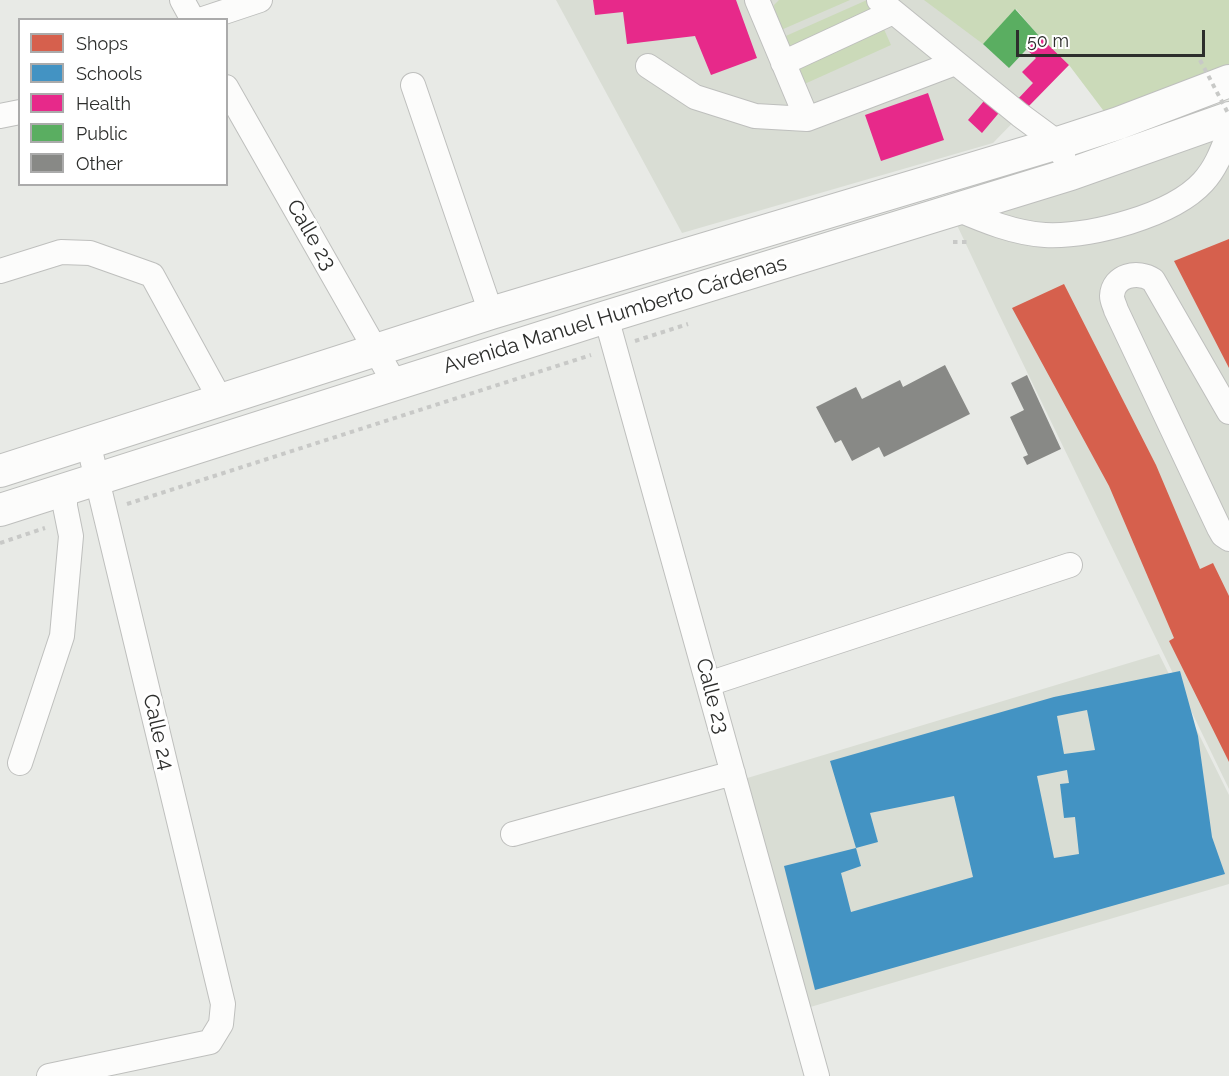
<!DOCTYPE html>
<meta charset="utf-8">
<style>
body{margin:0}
#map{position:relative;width:1229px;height:1076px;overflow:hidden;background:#e8eae6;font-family:Raleway,sans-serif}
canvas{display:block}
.legend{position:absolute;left:18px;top:18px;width:210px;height:168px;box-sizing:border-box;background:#fff;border:2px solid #ababab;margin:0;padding:8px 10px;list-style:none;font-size:18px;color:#2d2e2c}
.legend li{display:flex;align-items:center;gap:12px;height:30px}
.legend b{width:30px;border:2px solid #ababab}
.scale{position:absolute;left:1016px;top:30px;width:189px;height:27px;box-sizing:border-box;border:3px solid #2d2e2c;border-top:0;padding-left:8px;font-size:18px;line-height:21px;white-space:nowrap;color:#2d2e2c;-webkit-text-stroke:4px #fff;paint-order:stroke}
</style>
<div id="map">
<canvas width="1229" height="1076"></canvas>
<ul class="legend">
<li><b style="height:16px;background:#d6604d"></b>Shops</li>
<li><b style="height:16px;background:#4393c3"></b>Schools</li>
<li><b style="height:16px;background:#e7298a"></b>Health</li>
<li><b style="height:16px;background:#5aae61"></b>Public</li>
<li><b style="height:16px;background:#888986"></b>Other</li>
</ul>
<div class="scale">50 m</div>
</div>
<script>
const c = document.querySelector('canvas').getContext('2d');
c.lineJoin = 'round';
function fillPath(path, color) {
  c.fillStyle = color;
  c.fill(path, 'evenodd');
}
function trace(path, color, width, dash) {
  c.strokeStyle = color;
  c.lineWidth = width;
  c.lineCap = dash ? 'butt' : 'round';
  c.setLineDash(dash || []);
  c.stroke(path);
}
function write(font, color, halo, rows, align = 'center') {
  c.font = font + ' Raleway,sans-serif';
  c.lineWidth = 6;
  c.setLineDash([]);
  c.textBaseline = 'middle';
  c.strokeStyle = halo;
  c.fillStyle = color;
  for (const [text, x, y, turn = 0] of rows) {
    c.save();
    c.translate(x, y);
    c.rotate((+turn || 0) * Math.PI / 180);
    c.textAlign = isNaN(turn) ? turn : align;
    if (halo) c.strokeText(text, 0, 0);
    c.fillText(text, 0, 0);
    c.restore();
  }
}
const built = new Path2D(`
 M556,0H1006L1069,65L993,143L682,233Z
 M1229,132V789L996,308L956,223Z
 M1159,654L1229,795V884L807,1008L744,779Z`);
const green = new Path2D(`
 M779,0H850L781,30L776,24L774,5Z
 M867,0H871L891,45L800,86L779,39Z
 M924,0H1229V65L1193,83L1106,114L1069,65L1039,36L1016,9L983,44Z`);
const shops = new Path2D(`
 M1229,239V368L1174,261Z
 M1064,284L1156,465L1200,569L1213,563L1229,596V762L1169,641L1174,638L1109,486L1012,308Z`);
const schools = new Path2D(`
 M1180,671L1198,736L1212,837L1225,874L815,990L784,866L856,848L861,866L841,873L851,912L973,877L954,796L870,813L878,842L856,848L830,761L1054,697ZM1087,710L1095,750L1064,754L1057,716ZM1067,770L1069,783L1060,784L1064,818L1075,817L1079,854L1054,858L1037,776Z`);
const health = new Path2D(`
 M593,0H736L757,58L711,75L695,36L627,44L623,12L595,15Z
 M1039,36L1069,65L1025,110L1016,101L1033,83L1022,72L1036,58L1026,49Z
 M928,93L944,140L881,161L865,115Z
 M989,95L1003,108L982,133L968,120Z`);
const public = new Path2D(`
 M1015,9L1039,36L1009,68L983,44Z`);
const building = new Path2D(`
 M945,365L970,414L884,457L879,447L852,461L841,440L835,443L816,407L856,387L862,399L900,380L903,387Z
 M1027,375L1061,449L1027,465L1023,457L1028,455L1010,417L1024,410L1011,383Z`);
const path = new Path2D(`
 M953,242H970
 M635,341L688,324
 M127,504L591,355
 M0,543L45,528`);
const minor = new Path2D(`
 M182,0L193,20
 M757,0L807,119
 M879,0L1020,115L1058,143L1063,155
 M200,20L260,0
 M783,63L893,12
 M648,66L695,97L755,116L807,119L955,63
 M413,85L491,313
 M226,87L395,384
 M0,116L20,112
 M957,209C985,221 1014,233 1045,235C1090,237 1172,216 1203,182C1216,168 1222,151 1229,133
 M0,271L61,252L90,253L152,275L220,399
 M606,317L817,1076
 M1229,412L1153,280C1138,270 1113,275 1112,296C1112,301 1115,306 1116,310L1219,528L1223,535L1229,539
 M708,684L1070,565
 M20,763L62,636L71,536L65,506V490
 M513,834L733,773
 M49,1076L210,1042L221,1024L223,1004L88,442`);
const major = new Path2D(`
 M0,471L491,313L1058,143L1119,123L1229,81
 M0,510L606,317L1071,174L1229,118`);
const pathBridge = new Path2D(`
 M1200,60L1229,115`);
const streetNames = [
 ["Calle 23",311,235,60],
 ["Avenida Manuel Humberto Cárdenas",615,315,-17],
 ["Calle 23",712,696,75],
 ["Calle 24",158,732,77]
];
fillPath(built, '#d9ddd4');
fillPath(green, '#cbdab9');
fillPath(shops, '#d6604d');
fillPath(schools, '#4393c3');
fillPath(health, '#e7298a');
fillPath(public, '#5aae61');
fillPath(building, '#888986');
trace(minor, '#bebfbd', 26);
trace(major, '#bebfbd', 34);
trace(path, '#c8c9c7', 4, [4.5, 4.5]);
trace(minor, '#fcfcfb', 24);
trace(major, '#fcfcfb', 32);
trace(pathBridge, '#c8c9c7', 4, [4.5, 4.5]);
write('21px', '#2d2e2c', '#fff', streetNames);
</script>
